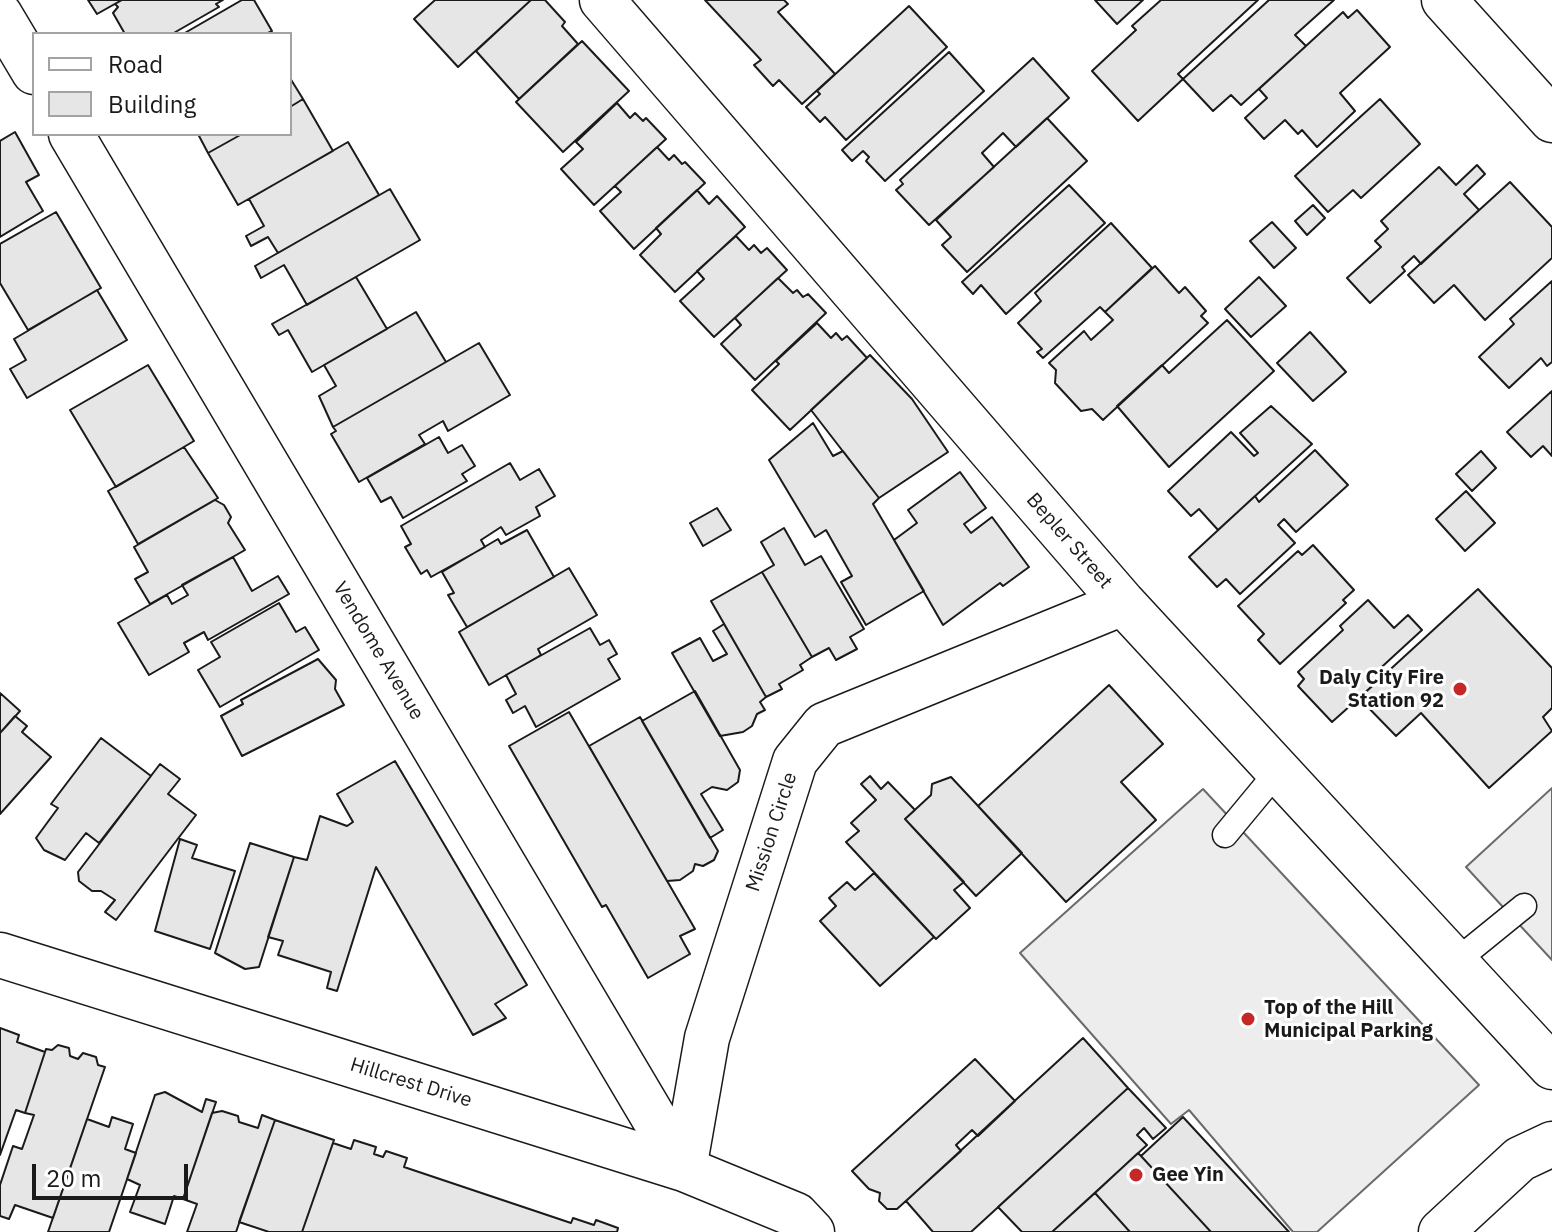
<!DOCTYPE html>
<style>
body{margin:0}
#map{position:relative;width:1552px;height:1232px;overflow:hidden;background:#fff;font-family:"IBM Plex Sans",sans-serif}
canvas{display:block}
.legend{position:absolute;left:32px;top:32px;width:260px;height:104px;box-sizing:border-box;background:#fff;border:2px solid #a3a3a3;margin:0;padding:10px 14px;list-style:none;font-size:24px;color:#1a1a1a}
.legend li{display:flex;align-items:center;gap:16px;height:40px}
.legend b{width:40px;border:2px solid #a3a3a3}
.scale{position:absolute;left:32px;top:1164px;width:156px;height:36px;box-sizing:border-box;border:4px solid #1a1a1a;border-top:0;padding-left:10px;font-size:24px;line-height:28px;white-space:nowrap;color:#1a1a1a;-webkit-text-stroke:6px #fff;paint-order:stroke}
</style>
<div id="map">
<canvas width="1552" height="1232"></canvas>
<ul class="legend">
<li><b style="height:10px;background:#fff"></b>Road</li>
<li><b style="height:22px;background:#e6e6e6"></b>Building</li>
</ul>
<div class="scale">20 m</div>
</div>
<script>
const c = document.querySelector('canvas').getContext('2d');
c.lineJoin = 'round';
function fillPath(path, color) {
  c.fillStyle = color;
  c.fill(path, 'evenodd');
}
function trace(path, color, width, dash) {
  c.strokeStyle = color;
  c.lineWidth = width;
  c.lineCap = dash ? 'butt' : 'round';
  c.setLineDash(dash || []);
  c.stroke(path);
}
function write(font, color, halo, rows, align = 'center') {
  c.font = font + ' "IBM Plex Sans",sans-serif';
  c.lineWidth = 6;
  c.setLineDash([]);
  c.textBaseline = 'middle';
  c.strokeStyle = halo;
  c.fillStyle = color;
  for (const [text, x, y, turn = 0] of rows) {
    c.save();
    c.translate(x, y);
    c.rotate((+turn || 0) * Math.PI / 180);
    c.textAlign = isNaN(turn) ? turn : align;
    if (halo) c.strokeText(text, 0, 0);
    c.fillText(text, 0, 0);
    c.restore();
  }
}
const built = new Path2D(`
 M1552,788V960L1466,867Z
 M1203,789L1479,1085L1317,1232H1293L1189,1110L1171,1124L1020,953Z`);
const building = new Path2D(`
 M88,0H122L97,14Z
 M122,0H223L216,4L219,7L172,34H125L113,13L118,7L115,4Z
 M242,0H254L272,31L266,34H183Z
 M435,0H531L458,67L414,19Z
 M531,0H545L565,22L562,26L578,44L519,99L476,51Z
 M705,0H784L788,4L778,12L835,74L802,104L779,80L773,86L754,65L761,60Z
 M1095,0H1143L1117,24Z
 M1161,0H1258L1178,74L1183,79L1138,121L1092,71L1136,30L1132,26Z
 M1334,0L1295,35L1306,46L1241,105L1231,95L1213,111L1183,79L1269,0Z
 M909,6L947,47L846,140L825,117L820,122L806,107L820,94L817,91Z
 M1357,10L1390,47L1340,93L1355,111L1317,147L1302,130L1298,134L1285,120L1264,139L1245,118L1267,98L1259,89L1343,12L1348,18Z
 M582,41L629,91L563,152L516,102Z
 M949,52L984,91L885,181L866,161L869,157L863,151L852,161L842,150Z
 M1033,58L1069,98L1016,147L1003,133L982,153L994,167L929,225L896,190L903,184L900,180Z
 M290,78L303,99L290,107Z
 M303,99L333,151L238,205L208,153L242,134H290V107Z
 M1380,99L1420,144L1361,198L1353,190L1328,212L1295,176Z
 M617,103L630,118L635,113L643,121L646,118L666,139L594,205L561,169L583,149L576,142Z
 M1047,118L1087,161L967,272L942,245L951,237L936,220Z
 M15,132L39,175L26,182L43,211L0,237V141Z
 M198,134H242L208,153Z
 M348,142L379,195L278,253L268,237L251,246L246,236L264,226L249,199Z
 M657,147L669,160L674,155L682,164L685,162L705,183L634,249L600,211L621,192L615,186Z
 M1477,165L1485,174L1464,194L1479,210L1421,264L1414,256L1402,267L1405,271L1370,303L1347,278L1381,247L1375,241L1388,229L1381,221L1439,167L1456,185Z
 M1510,182L1552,227V258L1485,320L1454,285L1434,303L1408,275Z
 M1069,185L1105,223L1006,314L981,285L973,294L962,282Z
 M390,189L420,240L307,305L284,265L261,278L255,266Z
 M697,190L709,204L717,196L745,227L675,292L640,255L661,234L656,228Z
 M1313,205L1325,218L1307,235L1295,221Z
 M56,212L101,288L28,330L0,283V244Z
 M1272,222L1296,248L1274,268L1250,241Z
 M1111,223L1152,268L1105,312L1100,307L1043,358L1037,352L1042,349L1018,323L1041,301L1035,293Z
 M736,236L749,250L754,245L761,253L767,248L787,270L714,337L680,301L704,279L697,271Z
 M1155,266L1179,293L1185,287L1206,311L1201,316L1208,323L1103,420L1092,409L1081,411L1055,383L1056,370L1049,363L1084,331L1091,340L1113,320L1105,312Z
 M356,277L387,329L312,372L288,330L279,335L272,324Z
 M1259,277L1286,306L1251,337L1225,309Z
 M778,278L793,293L797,290L803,297L808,294L826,313L755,380L721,344L741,325L735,318Z
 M1552,281V362L1547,366L1541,358L1509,388L1479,357L1514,324L1510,319Z
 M97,290L127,340L27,398L10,369L26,360L14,339Z
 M416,312L446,362L333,427L319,396L336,386L324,365Z
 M1227,320L1274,371L1169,467L1117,406L1162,365L1169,373Z
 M817,323L831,338L836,333L842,340L847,336L867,358L790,430L752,390L779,364L776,361Z
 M1310,332L1346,372L1313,401L1277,363Z
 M479,343L510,395L448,431L443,421L419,435L425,444L359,482L331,434L336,431L333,427Z
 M870,355L912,399L948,452L879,498L811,410Z
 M148,365L194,441L116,487L70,410Z
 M1552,391V456L1543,446L1531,457L1507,432Z
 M1271,406L1312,444L1218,530L1199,509L1191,516L1168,491L1231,432L1254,456L1258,453L1240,433Z
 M813,423L833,456L843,451L879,498L873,504L924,591L866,625L841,582L852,576L826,530L815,537L769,460Z
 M439,437L448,453L462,445L475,466L462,474L467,481L403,518L391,497L381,502L367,478Z
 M184,447L218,498L138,544L108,491Z
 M1315,450L1348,485L1296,532L1284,519L1278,525L1295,543L1240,594L1226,579L1217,587L1189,557L1255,496L1259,502Z
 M1481,451L1496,468L1472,491L1456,474Z
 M510,463L520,480L539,469L555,496L536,507L540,516L506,535L501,527L481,540L485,547L431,577L427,570L421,574L405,547L411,544L401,526Z
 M960,472L986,508L964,524L971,533L992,517L1029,567L1003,586L1000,583L943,625L894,540L917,523L908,510Z
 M1466,491L1495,523L1465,551L1436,519Z
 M215,500L224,505L231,517L228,523L245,550L150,604L135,579L148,572L134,547Z
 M717,508L731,530L703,546L690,523Z
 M784,528L805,565L821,556L864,629L850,637L857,649L836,660L829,648L812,657L762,572L774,565L761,542Z
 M527,530L554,577L467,627L448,595L454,593L442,572L498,539L501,544Z
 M1313,545L1354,590L1343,600L1346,603L1280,664L1258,640L1264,634L1238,606L1298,551L1302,555Z
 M233,557L252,591L278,576L289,594L208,640L204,632L184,643L189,652L149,675L118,623L167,595L172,604L188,595L182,585Z
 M569,568L597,615L538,649L541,655L489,685L459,632Z
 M762,572L812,657L800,665L803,670L779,684L782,689L766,697L711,601Z
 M1478,589L1552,668V708L1543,717L1552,731L1489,788L1421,713L1396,736L1359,698Z
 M1368,600L1394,628L1408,615L1422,630L1373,675L1378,681L1332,722L1298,686L1304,679L1298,672L1343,630L1340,626Z
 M279,603L296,632L305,627L319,650L220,707L198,670L220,657L211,642Z
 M724,624L766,697L760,702L765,710L757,714L752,726L743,732L720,736L672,653L700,638L713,661L727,654L713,631Z
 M590,628L600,645L609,640L617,654L608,659L620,679L536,727L525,706L513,713L506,700L516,694L506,675Z
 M318,659L336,680L335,689L344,705L242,756L221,716L243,704L241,700Z
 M1109,685L1163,744L1121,782L1156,820L1066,902L978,806Z
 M695,691L740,770L738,782L727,790L712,787L701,794L723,830L710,838L642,721Z
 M0,693L20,711L0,733Z
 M569,712L695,929L680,936L690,954L648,978L606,905L602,907L509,746Z
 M15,716L27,726L22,732L51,757L0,814V733Z
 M640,717L718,851L714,860L703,866L695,864L693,871L680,880L667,881L589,746Z
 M101,738L151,776L99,843L86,833L65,860L44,850L36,838L58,808L51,804Z
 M395,761L527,985L495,1004L506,1018L473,1035L376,867L337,991L327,988L331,972L278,955L283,941L268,937L294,857L307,860L320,816L347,826L353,822L337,794Z
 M160,764L180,779L168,794L196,815L116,920L105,912L115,900L101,891H92L79,881L78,872Z
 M870,776L881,789L888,782L915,810L905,819L964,882L954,890L970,908L936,939L846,842L859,831L851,823L876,800L861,784Z
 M951,777L1022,853L976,896L905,819L931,795L932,784Z
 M180,839L197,845L192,858L235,871L210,949L155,931Z
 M250,843L294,857L259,967L245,969L215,953Z
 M874,873L934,937L880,986L820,921L836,906L829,898L847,882L855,890Z
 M0,1028L19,1035L17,1042L45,1052L25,1113L16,1110L0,1155Z
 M1083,1038L1128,1088L971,1232H933L906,1201Z
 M58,1045L69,1048L70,1056L78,1059L83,1053L96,1057L98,1065L105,1067L53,1218L15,1205L9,1219L0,1216V1185L13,1146L22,1149L34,1115L25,1113L46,1049L52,1050Z
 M975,1059L1015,1101L978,1136L972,1130L956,1145L961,1151L897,1209H887L879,1201L880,1193L869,1189L852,1171Z
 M1128,1088L1166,1128L1153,1139L1144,1128L1137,1135L1147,1145L1052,1232H1022L998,1207Z
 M165,1092L202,1112L206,1099L216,1102L183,1199L174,1196L165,1224L130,1212L140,1185L127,1179L155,1095Z
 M222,1111L238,1116L239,1122L258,1128L262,1115L275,1120L236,1232H187L197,1204L183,1199L212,1113Z
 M112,1117L133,1124L125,1149L136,1153L109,1232H48L87,1119L109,1127Z
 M1183,1117L1289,1232H1211L1141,1156Z
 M275,1120L334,1140L302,1232H269L239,1222Z
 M354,1140L376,1147L374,1154L383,1157L386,1151L407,1158L404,1167L571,1223L573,1218L594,1225L596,1220L618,1228L617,1232H302L333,1143L351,1149Z
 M1138,1153L1141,1156L1211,1232H1130L1095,1193Z
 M1095,1193L1130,1232H1052Z`);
const lane = new Path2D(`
 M1225,835L1278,771
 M1455,962L1524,906`);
const street = new Path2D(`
 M602,0L1123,603L1552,1067
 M1444,0L1552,120
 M0,15L34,72
 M71,134L684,1169
 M0,955L684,1169L796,1215L812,1232
 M684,1169L707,1038L795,761L824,725L1123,603`);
const primary = new Path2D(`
 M1441,1232L1520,1159L1552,1144`);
const markers = [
 [1460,689,8,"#c62828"],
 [1248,1019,8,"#c62828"],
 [1136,1175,8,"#c62828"]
];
const streetNames = [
 ["Bepler Street",1069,541,49],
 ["Vendome Avenue",378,651,59],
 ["Mission Circle",772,832,-72],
 ["Hillcrest Drive",411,1083,17]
];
const poiNames = [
 ["Daly City Fire",1444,678,"right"],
 ["Station 92",1444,701,"right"],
 ["Top of the Hill",1264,1008],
 ["Municipal Parking",1264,1031],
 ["Gee Yin",1152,1175]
];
fillPath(built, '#ededed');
trace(built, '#6a6a6a', 2);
fillPath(building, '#e6e6e6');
trace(building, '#1a1a1a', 2);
trace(lane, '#1a1a1a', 27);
trace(street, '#1a1a1a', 47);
trace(primary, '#1a1a1a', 47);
trace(lane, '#fff', 24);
trace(street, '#fff', 44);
trace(primary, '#fff', 44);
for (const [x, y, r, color] of markers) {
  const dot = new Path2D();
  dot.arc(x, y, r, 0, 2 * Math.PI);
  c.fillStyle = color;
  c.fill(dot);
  trace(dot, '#fff', 3);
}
write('20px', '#1a1a1a', '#fff', streetNames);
write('bold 20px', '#1a1a1a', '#fff', poiNames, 'left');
</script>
